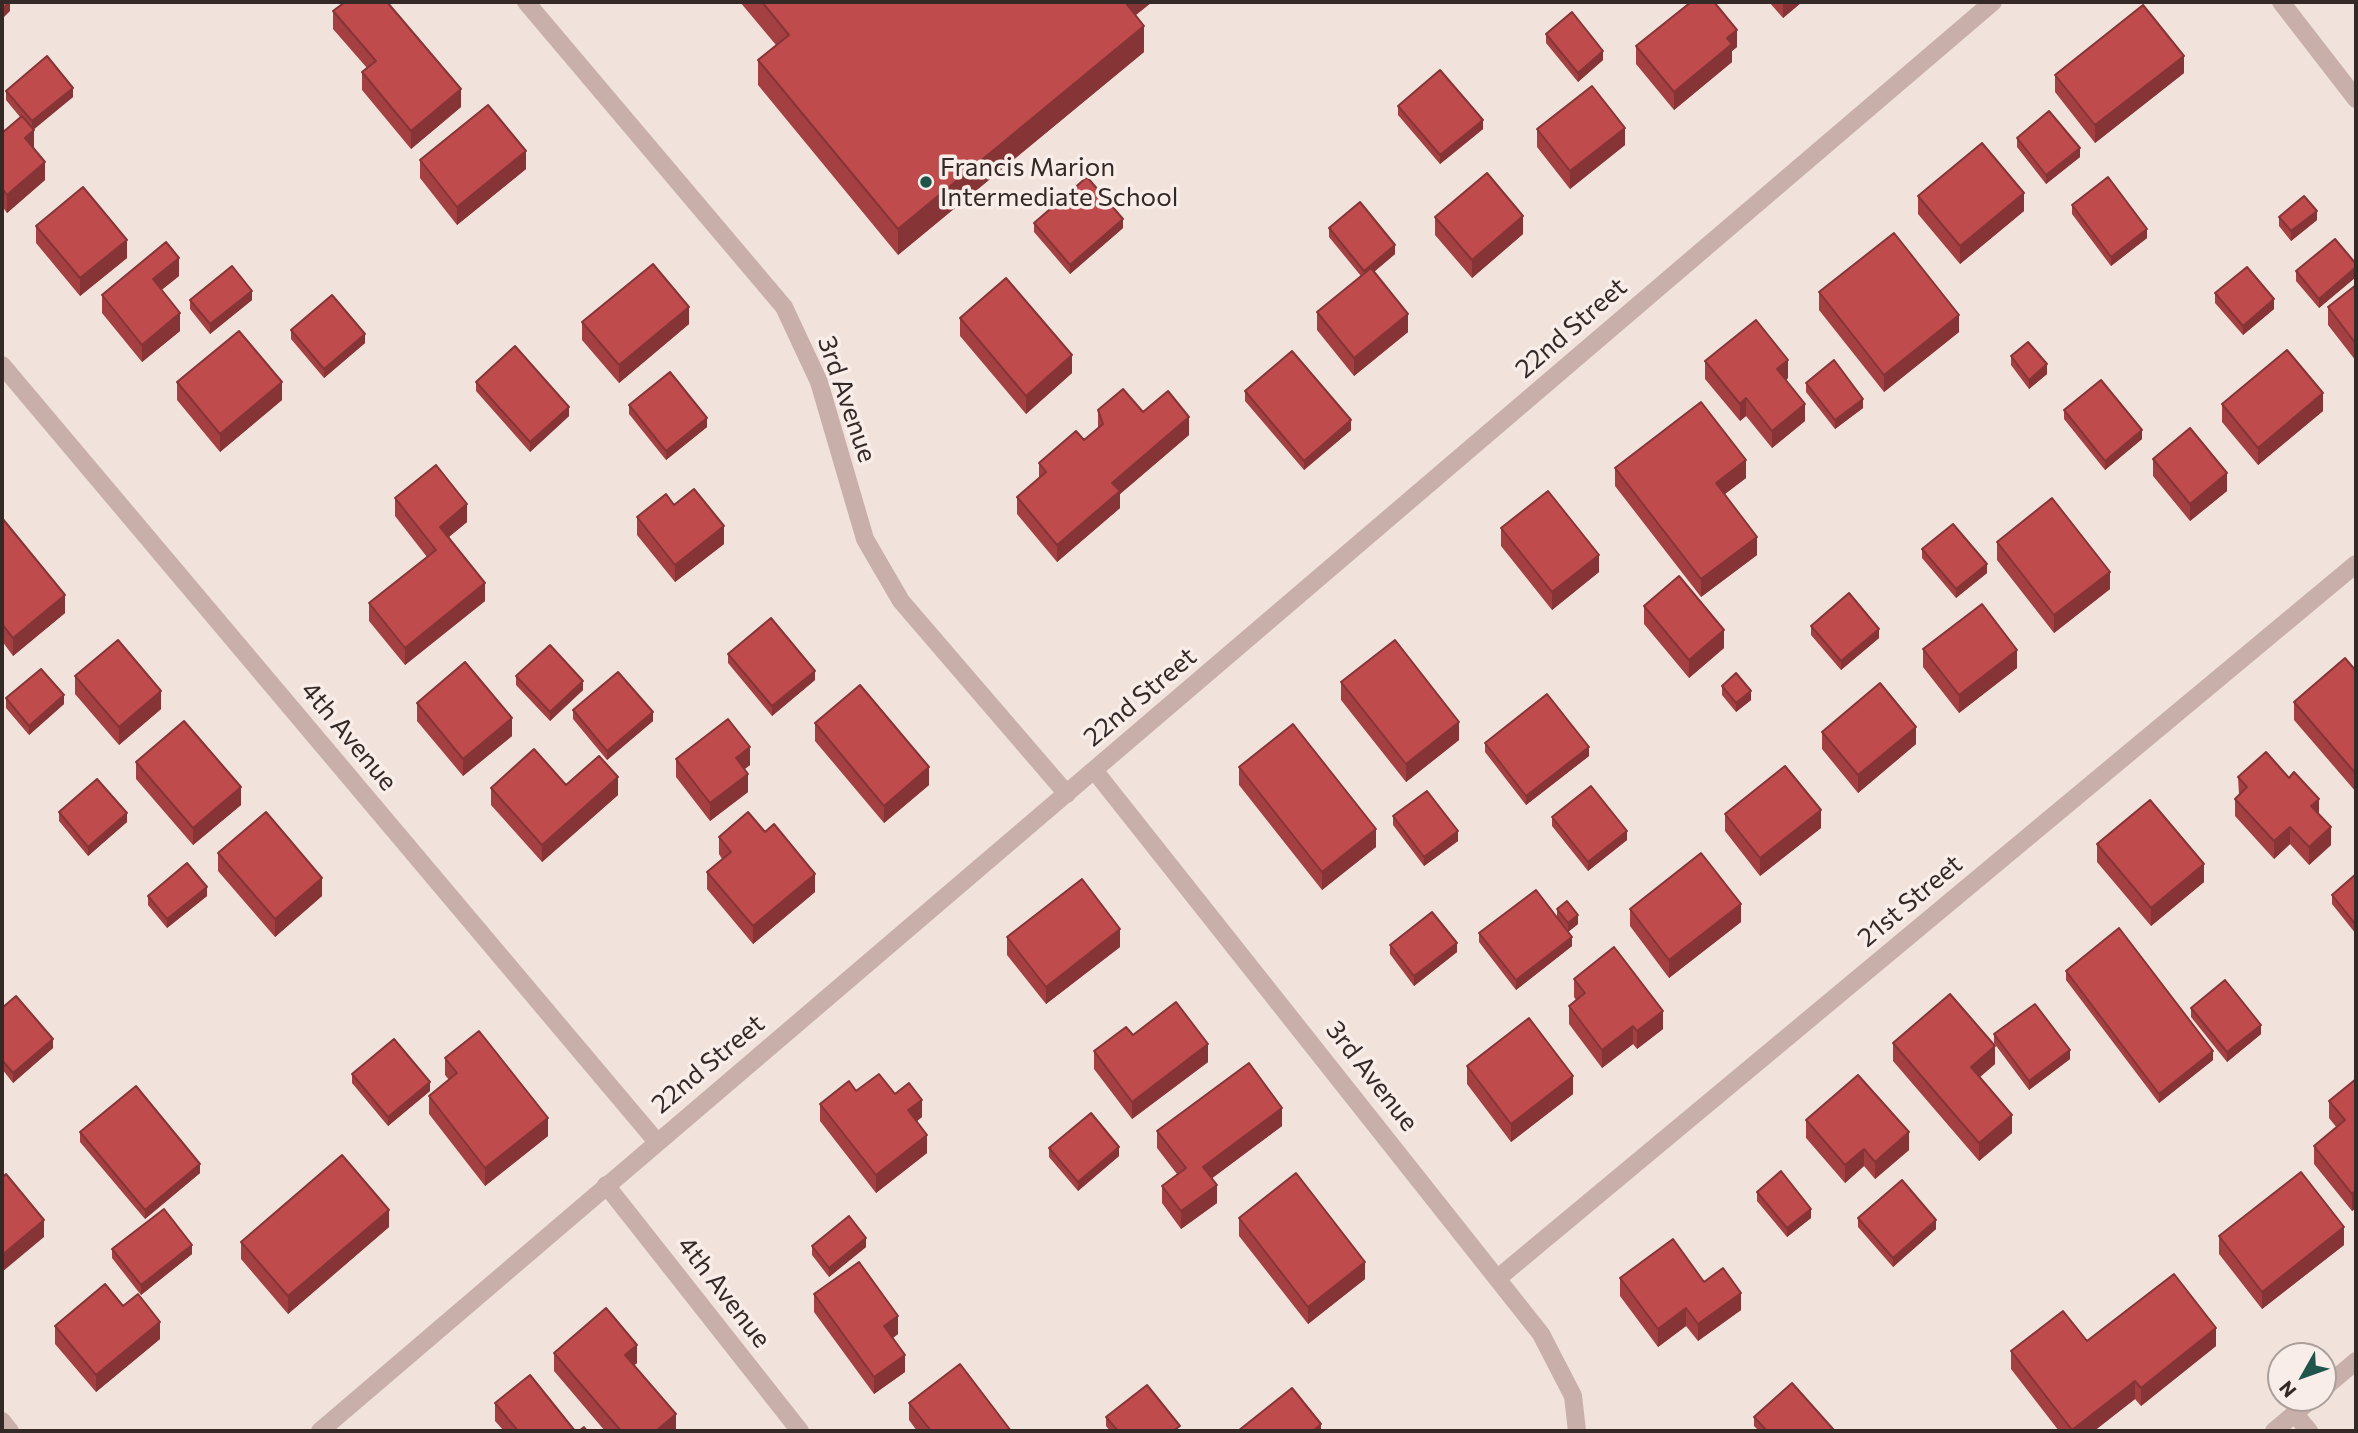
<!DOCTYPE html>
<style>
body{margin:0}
#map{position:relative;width:2358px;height:1433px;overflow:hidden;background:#f1e2dc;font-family:Commissioner,sans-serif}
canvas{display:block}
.frame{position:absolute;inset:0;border:4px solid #352928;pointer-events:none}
.north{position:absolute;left:2267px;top:1342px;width:70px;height:70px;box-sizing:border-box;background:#f8ede8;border:2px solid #aa9f9b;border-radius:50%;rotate:230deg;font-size:19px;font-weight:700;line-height:28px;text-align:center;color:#352928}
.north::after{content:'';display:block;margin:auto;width:24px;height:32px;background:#20554b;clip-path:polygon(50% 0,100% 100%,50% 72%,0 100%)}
</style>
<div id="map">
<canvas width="2358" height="1433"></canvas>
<div class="frame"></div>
<div class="north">N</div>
</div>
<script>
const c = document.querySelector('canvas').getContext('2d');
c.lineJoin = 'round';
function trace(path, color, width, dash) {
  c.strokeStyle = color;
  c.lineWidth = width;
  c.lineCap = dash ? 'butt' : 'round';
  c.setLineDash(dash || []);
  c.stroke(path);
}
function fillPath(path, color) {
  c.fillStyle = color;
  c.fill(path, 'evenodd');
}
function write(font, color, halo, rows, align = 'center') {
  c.font = font + ' Commissioner,sans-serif';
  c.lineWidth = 7;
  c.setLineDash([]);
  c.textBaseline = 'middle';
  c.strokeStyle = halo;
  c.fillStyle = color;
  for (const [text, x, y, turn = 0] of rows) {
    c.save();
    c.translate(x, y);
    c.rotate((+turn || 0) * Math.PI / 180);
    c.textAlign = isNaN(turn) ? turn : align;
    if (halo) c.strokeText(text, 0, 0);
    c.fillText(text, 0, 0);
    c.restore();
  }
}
const minor = new Path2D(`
 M526,2L784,307L819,382L865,539L901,601L1067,794
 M2281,2L2356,99
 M2,365L657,1142
 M1094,770L1541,1334L1573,1396L1577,1431
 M606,1185L800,1431
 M1498,1278L2356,564
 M2323,1389L2356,1361
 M2294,1413L2309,1431
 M2,1421L10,1431
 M320,1431L1993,2
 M2274,1431L2313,1398`);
const wall = new Path2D(`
 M740,2H1152L1136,15L1144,52L898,255L758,85V60L776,45Z
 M1769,2H1802L1783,18Z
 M333,11L461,107L411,149L362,90V72L367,68L333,29Z
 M1546,34L1603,60L1578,82L1546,43Z
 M1636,46L1737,47L1732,51V62L1674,110L1636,64Z
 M2184,73L2095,143L2055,92V75Z
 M6,91L73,97L33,129V148L45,180L7,213L2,206V133L20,117L6,100Z
 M1398,106L1483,129L1440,164L1398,115Z
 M1537,129L1625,145L1570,189L1537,147Z
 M2017,138L2080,157L2046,184L2017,147Z
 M420,160L526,169L457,225L420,178Z
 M1918,196L2024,211L1960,264L1918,214Z
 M2072,205L2147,238L2111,266L2072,214Z
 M1435,217L1523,234L1472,278L1435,235Z
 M2279,217L2317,220L2291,241L2279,226Z
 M1034,223L1123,228L1070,274L1034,232Z
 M36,226L127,258L80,296L36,243Z
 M1329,228L1395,254L1374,272L1408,332L1354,376L1317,330V312L1361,276L1329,237Z
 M2356,264V277L2319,308L2296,281V271Z
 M179,276L161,290L180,331L142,362L102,313V295Z
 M2356,285V361L2328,325V307Z
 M1819,292L1959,332L1884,392L1819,310Z
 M2215,293L2274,309L2243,335L2215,303Z
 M190,300H252L210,334L190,309Z
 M960,318L1072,373L1026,414L960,336Z
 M582,322L689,324L619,383L582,340Z
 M291,330L365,343L324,378L291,339Z
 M2011,356L2047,374L2029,389L2011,365Z
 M1705,361L1788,378L1786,380L1805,421L1772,448L1746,416L1740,421L1705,379Z
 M177,382L282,400L220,452L177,400Z
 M476,382L569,416L530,452L476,391Z
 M1806,383L1863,408L1835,429L1806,392Z
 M1245,391L1351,430L1304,470L1245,401Z
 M2222,404L2323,411L2258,465L2222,422Z
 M629,405L707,427L666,460L629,414Z
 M1098,410L1143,412L1189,435L1120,494V508L1057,562L1017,514V497L1039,478V463L1084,440L1098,428Z
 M2064,410L2142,439L2105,470L2064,419Z
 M2153,459L2227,491L2190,521L2153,476Z
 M1615,468L1746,478L1724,494L1757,555L1701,597L1615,486Z
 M395,498L467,522L449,537L485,601L405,665L369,621V603L427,557L395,516Z
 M674,505L724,544L675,582L637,535V517Z
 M2,518L65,613L13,656L2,641Z
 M1501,528L1599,572L1552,610L1501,546Z
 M1997,542L2110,589L2054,633L1997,560Z
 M1922,549L1987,573L1956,598L1922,558Z
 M1644,606L1724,648L1689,678L1644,624Z
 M1811,626L1879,638L1841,670L1811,635Z
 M1923,649L2017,668L1959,713L1923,667Z
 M728,654L815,680L772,716L728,663Z
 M2356,671V792L2294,720V702Z
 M75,676L161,709L119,745L75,694Z
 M516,676L583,690L550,721L516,685Z
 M1341,682L1459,740L1406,782L1341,700Z
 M1722,686L1751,700L1736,712L1722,695Z
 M6,698L64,704L29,735L6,708Z
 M417,703L512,736L463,776L417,721Z
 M573,710L653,721L607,760L573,719Z
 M815,723L929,785L884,823L815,741Z
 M1822,732L1916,744L1858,793L1822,749Z
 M1485,743L1589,756L1526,805L1485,752Z
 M676,759L750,765L744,769L748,792L710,821L676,777Z
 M136,762L241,805L193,845L136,779Z
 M1239,767L1376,847L1322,890L1239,785Z
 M2238,777L2319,815L2331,845L2309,865L2290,844L2274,859L2235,816V799L2239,795Z
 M566,785L618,795L542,862L491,805V788Z
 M59,812L127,822L88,856L59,821Z
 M1725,814L1821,828L1760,876L1725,831Z
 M1393,816L1458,841L1424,866L1393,825Z
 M1552,817L1627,840L1588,871L1552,826Z
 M719,837L815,892L753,944L707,889V872L722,859L719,854Z
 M2097,844L2204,882L2151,926L2097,862Z
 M218,853L322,896L275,937L218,871Z
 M2356,874V934L2332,904V895Z
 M148,896H207L167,928L148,905Z
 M1557,909L1578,924L1568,932L1572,946L1516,990L1479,942V933L1557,917Z
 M1630,909L1741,922L1669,978L1630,926Z
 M1007,937L1120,947L1046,1004L1007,955Z
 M1390,945L1457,952L1414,986L1390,954Z
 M2066,971L2213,1060L2159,1103L2066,980Z
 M1574,979L1663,1029L1637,1049L1633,1044L1602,1068L1569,1024V1006L1576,1000L1574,997Z
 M2,1008L53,1048L13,1083L2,1069Z
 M2191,1008L2261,1034L2227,1062L2191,1017Z
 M1994,1034L2070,1059L2029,1090L1994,1043Z
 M1133,1035L1208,1062L1132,1119L1094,1069V1051Z
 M1893,1043L1995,1064L1979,1077L2012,1133L1979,1161L1893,1061Z
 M445,1058L548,1136L485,1186L429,1114V1096L449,1080L445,1075Z
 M1467,1066L1573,1094L1511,1142L1467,1084Z
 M352,1074L430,1091L388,1126L352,1083Z
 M2356,1079V1208L2352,1211L2314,1164V1146L2337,1128L2329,1118V1101Z
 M856,1091L895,1094L922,1117L917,1121L927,1153L876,1193L820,1121V1104Z
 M1806,1120L1909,1150L1875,1179L1864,1166L1845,1183L1806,1138Z
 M1282,1126L1212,1178L1217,1203L1181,1229L1162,1203V1186L1177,1174L1157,1148V1131Z
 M80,1132L200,1173L145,1219L80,1142Z
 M1049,1148L1119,1156L1078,1191L1049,1157Z
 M1757,1192L1811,1218L1787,1237L1757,1201Z
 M1239,1218L1365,1279L1308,1324L1239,1236Z
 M1858,1218L1936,1229L1893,1267L1858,1227Z
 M389,1227L288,1314L241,1259V1242Z
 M2219,1236L2344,1245L2262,1309L2219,1254Z
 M812,1246L866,1247L829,1277L812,1255Z
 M112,1249L192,1254L141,1295L112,1258Z
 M1620,1278L1704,1282L1741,1310L1698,1341L1686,1326L1658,1347L1620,1296Z
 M814,1294L898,1334L893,1338L905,1372L874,1394L814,1312Z
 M123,1306L160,1339L96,1392L55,1344V1326Z
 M2087,1341L2216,1346L2141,1406L2135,1399L2094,1431H2059L2011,1369V1351Z
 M554,1353L637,1363L634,1365L676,1431H605L554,1371Z
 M495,1403L575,1431H504L495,1421Z
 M909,1403L1011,1431H917L909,1420Z
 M1106,1417L1180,1431H1110L1106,1426Z
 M1754,1417L1833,1431H1759L1754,1426Z`);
const shadedWall = new Path2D(`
 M10,2V11L2,19V9Z
 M1123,2H1152L1123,25Z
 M1783,2H1802L1783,18Z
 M1144,26V52L898,255V229Z
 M1737,30V47L1732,51V62L1674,110V92L1727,38Z
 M1603,51V60L1578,82V73Z
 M2184,56V73L2095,143V125Z
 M73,88V97L32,131V121Z
 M461,89V107L411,149V131Z
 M1483,120V129L1440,164V155Z
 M1625,128V145L1570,189V171Z
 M34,130V148L25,138Z
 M2080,148V157L2046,184V175Z
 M526,151V169L457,225V207Z
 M45,162V180L7,213V195Z
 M2024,193V211L1960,264V246Z
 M2317,211V220L2291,241V231Z
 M1523,216V234L1472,278V260Z
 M1123,219V228L1070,274V265Z
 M2147,229V238L2111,266V257Z
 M127,240V258L80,296V278Z
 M1395,245V254L1364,280V271Z
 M179,258V276L153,297V279Z
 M2356,267V277L2319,308V299Z
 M252,291V300L210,334V324Z
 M2274,299V309L2243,335V326Z
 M689,307V324L619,383V365Z
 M180,313V331L142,362V345Z
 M1408,314V332L1354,376V358Z
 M1959,315V332L1884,392V375Z
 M365,334V343L324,378V369Z
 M1072,355V373L1026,414V396Z
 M1788,360V378L1777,387V369Z
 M2047,364V374L2029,389V380Z
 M282,382V400L220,452V434Z
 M2323,393V411L2258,465V448Z
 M1746,398V416L1740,421V404Z
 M1863,399V408L1835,429V420Z
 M1805,404V421L1772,448V431Z
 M569,407V416L530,452V442Z
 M1189,417V435L1120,494V508L1057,562V545L1112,483Z
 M707,418V427L666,460V451Z
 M1351,420V430L1304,470V461Z
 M2142,430V439L2105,470V461Z
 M1746,460V478L1716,501V483Z
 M2227,473V491L2190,521V504Z
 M467,504V522L440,544V527Z
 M724,526V544L675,582V565Z
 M1757,537V555L1701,597V579Z
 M1599,555V572L1552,610V592Z
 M1987,564V573L1956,598V589Z
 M2110,572V589L2054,633V615Z
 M485,583V601L405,665V648Z
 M65,595V613L13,656V638Z
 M1879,629V638L1841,670V661Z
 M1724,630V648L1689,678V660Z
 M2017,650V668L1959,713V695Z
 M815,671V680L772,716V706Z
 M583,681V690L550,721V712Z
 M161,691V709L119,745V727Z
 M1751,691V700L1736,712V703Z
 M64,695V704L29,735V726Z
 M653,712V721L607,760V751Z
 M512,718V736L463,776V759Z
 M1459,722V740L1406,782V764Z
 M1916,727V744L1858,793V775Z
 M750,747V765L736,776V758Z
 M1589,747V756L1526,805V796Z
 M929,767V785L884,823V806Z
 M748,774V792L710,821V803Z
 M618,777V795L542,862V845Z
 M241,787V805L193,845V828Z
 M2319,799V816L2311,806Z
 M1821,810V828L1760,876V858Z
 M127,813V822L88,856V847Z
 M2290,827V844L2274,859V841Z
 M2331,827V845L2309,865V847Z
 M1376,829V847L1322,890V872Z
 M1458,831V841L1424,866V857Z
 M1627,831V840L1588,871V862Z
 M2204,864V882L2151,926V908Z
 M815,874V892L753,944V926Z
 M322,878V896L275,937V919Z
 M207,887V896L167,928V919Z
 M1741,904V922L1669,978V960Z
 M1578,915V924L1568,932V923Z
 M1120,929V947L1046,1004V987Z
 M1572,937V946L1516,990V980Z
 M1457,943V952L1414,986V976Z
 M1663,1011V1029L1637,1049V1031Z
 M2261,1025V1034L2227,1062V1052Z
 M1633,1026V1044L1602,1068V1050Z
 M53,1039V1048L13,1083V1073Z
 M1208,1044V1062L1132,1119V1102Z
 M1995,1046V1064L1971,1085V1067Z
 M2070,1050V1059L2029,1090V1081Z
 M2213,1051V1060L2159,1103V1094Z
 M1573,1076V1094L1511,1142V1124Z
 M430,1082V1091L388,1126V1117Z
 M922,1100V1117L908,1128V1110Z
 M1282,1108V1126L1203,1185V1167Z
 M2012,1115V1133L1979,1161V1143Z
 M548,1118V1136L485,1186V1168Z
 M1909,1132V1150L1875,1179V1162Z
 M927,1135V1153L876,1193V1175Z
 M1119,1147V1156L1078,1191V1182Z
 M1864,1149V1166L1845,1183V1165Z
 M200,1164V1173L145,1219V1210Z
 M1217,1185V1203L1181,1229V1211Z
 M2356,1190V1208L2352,1211V1194Z
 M1811,1209V1218L1787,1237V1228Z
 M389,1210V1227L288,1314V1296Z
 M44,1220V1237L2,1272V1255Z
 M1936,1220V1229L1893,1267V1258Z
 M2344,1227V1245L2262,1309V1292Z
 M866,1238V1247L829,1277V1268Z
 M192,1245V1254L141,1295V1285Z
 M1365,1262V1279L1308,1324V1307Z
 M1741,1293V1310L1698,1341V1324Z
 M1686,1308V1326L1658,1347V1329Z
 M898,1316V1334L884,1344V1326Z
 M160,1322V1339L96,1392V1375Z
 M2216,1328V1346L2141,1406V1388Z
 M637,1345V1363L625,1373V1355Z
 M905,1355V1372L874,1394V1377Z
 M2135,1381V1399L2094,1431H2072Z
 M676,1414V1431H656Z
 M1321,1424V1431H1314V1430Z`);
const building = new Path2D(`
 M2,2H10L2,9Z
 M345,2H387L461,89L411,131L362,72L376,61L333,11Z
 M762,2H1125L1144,26L898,229L758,60L789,35Z
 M1691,2H1714L1737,30L1727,38L1732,44L1674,92L1636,46Z
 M2143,5L2184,56L2095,125L2055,75Z
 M1572,12L1603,51L1578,73L1546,34Z
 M47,56L73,88L32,121L6,91Z
 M1440,70L1483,120L1440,155L1398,106Z
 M1592,86L1625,128L1570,171L1537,129Z
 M488,105L526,151L457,207L420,160Z
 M2049,111L2080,148L2046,175L2017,138Z
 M22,116L34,130L25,138L45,162L7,195L2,188V133Z
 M1982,143L2024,193L1960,246L1918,196Z
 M1487,173L1523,216L1472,260L1435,217Z
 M1087,177L1123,219L1070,265L1034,223Z
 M2108,177L2147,229L2111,257L2072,205Z
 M83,187L127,240L80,278L36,226Z
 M2304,196L2317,211L2291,231L2279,217Z
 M1360,202L1395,245L1364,271L1329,228Z
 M1894,233L1959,315L1884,375L1819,292Z
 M2335,239L2356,264V267L2319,299L2296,271Z
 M166,242L179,258L153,279L180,313L142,345L102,295Z
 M653,264L689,307L619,365L582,322Z
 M232,266L252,291L210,324L190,300Z
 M2247,267L2274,299L2243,326L2215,293Z
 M1371,268L1408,314L1354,358L1317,312Z
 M1006,278L1072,355L1026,396L960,318Z
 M2356,285V344L2328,307Z
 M332,295L365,334L324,369L291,330Z
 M1756,320L1788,360L1777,369L1805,404L1772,431L1746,398L1740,404L1705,361Z
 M239,331L282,382L220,434L177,382Z
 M2028,342L2047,364L2029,380L2011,356Z
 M515,346L569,407L530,442L476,382Z
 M2287,350L2323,393L2258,448L2222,404Z
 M1292,351L1351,420L1304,461L1245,391Z
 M1834,360L1863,399L1835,420L1806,383Z
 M670,372L707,418L666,451L629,405Z
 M2101,380L2142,430L2105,461L2064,410Z
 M1123,389L1143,412L1168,391L1189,417L1112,483L1120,491L1057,545L1017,497L1046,472L1039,463L1076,431L1084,440L1103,424L1098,410Z
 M1701,402L1746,460L1716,483L1757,537L1701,579L1615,468Z
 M2190,428L2227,473L2190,504L2153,459Z
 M436,465L467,504L440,527L485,583L405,648L369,603L436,550L395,498Z
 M694,489L724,526L675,565L637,517L666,494L674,505Z
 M1548,491L1599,555L1552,592L1501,528Z
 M2052,498L2110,572L2054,615L1997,542Z
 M2,518L65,595L13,638L2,624Z
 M1953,524L1987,564L1956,589L1922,549Z
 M1679,576L1724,630L1689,660L1644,606Z
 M1849,593L1879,629L1841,661L1811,626Z
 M1982,604L2017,650L1959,695L1923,649Z
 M771,618L815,671L772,706L728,654Z
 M118,640L161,691L119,727L75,676Z
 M1395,640L1459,722L1406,764L1341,682Z
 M550,645L583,681L550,712L516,676Z
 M2345,658L2356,671V774L2294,702Z
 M465,662L512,718L463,759L417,703Z
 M41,669L64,695L29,726L6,698Z
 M618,672L653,712L607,751L573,710Z
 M1736,673L1751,691L1736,703L1722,686Z
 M1880,683L1916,727L1858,775L1822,732Z
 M860,685L929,767L884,806L815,723Z
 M1547,694L1589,747L1526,796L1485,743Z
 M728,719L750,747L736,758L748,774L710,803L676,759Z
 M184,721L241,787L193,828L136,762Z
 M1293,724L1376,829L1322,872L1239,767Z
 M534,749L566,785L599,756L618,777L542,845L491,788Z
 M2266,752L2289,778L2294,772L2319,799L2311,806L2331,827L2309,847L2290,827L2274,841L2235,799L2247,787L2238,777Z
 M1785,766L1821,810L1760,858L1725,814Z
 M97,779L127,813L88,847L59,812Z
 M1591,786L1627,831L1588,862L1552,817Z
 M1427,791L1458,831L1424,857L1393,816Z
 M2150,800L2204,864L2151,908L2097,844Z
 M266,812L322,878L275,919L218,853Z
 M748,812L765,832L774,824L815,874L753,926L707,872L731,852L719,837Z
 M1701,853L1741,904L1669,960L1630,909Z
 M187,863L207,887L167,919L148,896Z
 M2356,874V925L2332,895Z
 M1082,879L1120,929L1046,987L1007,937Z
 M1536,890L1572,937L1516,980L1479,933Z
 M1567,901L1578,915L1568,923L1557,909Z
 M1432,912L1457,943L1414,976L1390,945Z
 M2119,928L2213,1051L2159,1094L2066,971Z
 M1614,947L1663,1011L1637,1031L1633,1026L1602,1050L1569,1006L1585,993L1574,979Z
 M2225,980L2261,1025L2227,1052L2191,1008Z
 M1950,994L1995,1046L1971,1067L2012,1115L1979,1143L1893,1043Z
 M16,996L53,1039L13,1073L2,1060V1008Z
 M1176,1002L1208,1044L1132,1102L1094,1051L1126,1027L1133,1035Z
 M2035,1004L2070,1050L2029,1081L1994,1034Z
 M1529,1018L1573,1076L1511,1124L1467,1066Z
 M479,1031L548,1118L485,1168L429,1096L457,1073L445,1058Z
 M394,1039L430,1082L388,1117L352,1074Z
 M1249,1063L1282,1108L1203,1167L1217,1185L1181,1211L1162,1186L1186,1168L1157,1131Z
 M879,1074L895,1094L909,1083L922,1100L908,1110L927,1135L876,1175L820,1104L849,1081L856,1091Z
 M1858,1075L1909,1132L1875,1162L1864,1149L1845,1165L1806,1120Z
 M2356,1079V1190L2352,1194L2314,1146L2345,1120L2329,1101Z
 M136,1086L200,1164L145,1210L80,1132Z
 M1091,1113L1119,1147L1078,1182L1049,1148Z
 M342,1155L389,1210L288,1296L241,1242Z
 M1781,1171L1811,1209L1787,1228L1757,1192Z
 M2301,1172L2344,1227L2262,1292L2219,1236Z
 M1296,1173L1365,1262L1308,1307L1239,1218Z
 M6,1174L44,1220L2,1255V1178Z
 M1902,1180L1936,1220L1893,1258L1858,1218Z
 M164,1209L192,1245L141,1285L112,1249Z
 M849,1216L866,1238L829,1268L812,1246Z
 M1673,1239L1704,1282L1723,1268L1741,1293L1698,1324L1686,1308L1658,1329L1620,1278Z
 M859,1262L898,1316L884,1326L905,1355L874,1377L814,1294Z
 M2174,1274L2216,1328L2141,1388L2135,1381L2072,1430L2011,1351L2063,1311L2087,1341Z
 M105,1284L123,1306L138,1294L160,1322L96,1375L55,1326Z
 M606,1308L637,1345L625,1355L676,1414L656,1431H621L554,1353Z
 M960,1364L1011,1431H931L909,1403Z
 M530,1375L575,1431H518L495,1403Z
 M1792,1383L1833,1429L1831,1431H1767L1754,1417Z
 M1147,1385L1180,1426L1173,1431H1118L1106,1417Z
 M1292,1388L1321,1424L1314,1430V1431H1238Z
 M584,1427L587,1431H579Z`);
const markers = [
 [926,182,7,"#20554b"]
];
const poiNames = [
 ["Francis Marion",940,167],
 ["Intermediate School",940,197]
];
const streetNames = [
 ["22nd Street",1571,328,-41],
 ["3rd Avenue",847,399,71],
 ["22nd Street",1140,697,-40],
 ["4th Avenue",349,736,50],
 ["21st Street",1910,901,-40],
 ["22nd Street",708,1064,-40],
 ["3rd Avenue",1372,1076,52],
 ["4th Avenue",724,1292,52]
];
trace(minor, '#c8afa9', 18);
fillPath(wall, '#a44042');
fillPath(shadedWall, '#863436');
fillPath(building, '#bf4b4d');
trace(building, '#863436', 2);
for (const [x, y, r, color] of markers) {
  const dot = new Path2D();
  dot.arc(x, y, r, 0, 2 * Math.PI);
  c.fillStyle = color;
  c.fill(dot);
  trace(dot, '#f8ede8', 2.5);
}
write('26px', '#352928', '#f8ede8', poiNames, 'left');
write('26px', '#352928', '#f8ede8', streetNames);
</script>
